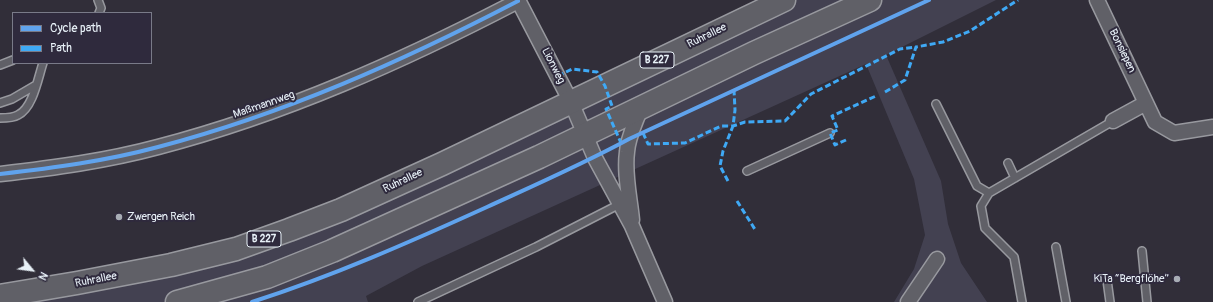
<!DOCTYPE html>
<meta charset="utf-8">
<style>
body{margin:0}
#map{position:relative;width:1213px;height:302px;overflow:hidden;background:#312e39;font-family:Pangolin,sans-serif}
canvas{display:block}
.legend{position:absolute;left:12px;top:12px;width:140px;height:52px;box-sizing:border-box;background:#2f2a3d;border:1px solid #797a88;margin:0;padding:5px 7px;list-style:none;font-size:12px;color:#e8f1f8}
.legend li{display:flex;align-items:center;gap:8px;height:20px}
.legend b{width:20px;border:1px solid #797a88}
.north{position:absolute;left:12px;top:250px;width:40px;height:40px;-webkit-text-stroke:3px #2f2a3d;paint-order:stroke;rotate:119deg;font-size:11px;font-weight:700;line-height:16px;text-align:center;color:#e8f1f8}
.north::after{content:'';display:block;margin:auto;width:14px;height:18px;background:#e8f1f8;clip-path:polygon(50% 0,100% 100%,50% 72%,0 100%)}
</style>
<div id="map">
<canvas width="1213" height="302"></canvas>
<ul class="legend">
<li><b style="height:5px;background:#60a3ed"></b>Cycle path</li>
<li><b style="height:5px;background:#3fa9f5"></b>Path</li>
</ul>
<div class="north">N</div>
</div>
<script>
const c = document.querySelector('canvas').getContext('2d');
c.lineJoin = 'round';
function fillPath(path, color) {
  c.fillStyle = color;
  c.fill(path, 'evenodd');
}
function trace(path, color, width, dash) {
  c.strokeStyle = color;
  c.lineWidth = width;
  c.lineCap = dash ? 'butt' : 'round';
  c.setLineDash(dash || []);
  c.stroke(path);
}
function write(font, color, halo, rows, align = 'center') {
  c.font = font + ' Pangolin,sans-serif';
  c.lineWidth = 4;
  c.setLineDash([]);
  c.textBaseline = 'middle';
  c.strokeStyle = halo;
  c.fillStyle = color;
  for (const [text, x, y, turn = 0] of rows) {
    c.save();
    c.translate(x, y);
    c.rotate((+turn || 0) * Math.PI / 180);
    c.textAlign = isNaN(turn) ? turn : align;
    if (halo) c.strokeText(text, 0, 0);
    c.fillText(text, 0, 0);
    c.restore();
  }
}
const green = new Path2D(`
 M788,0H996L886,55L941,181L948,224L961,263L987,302H894L914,269L925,235L914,179L866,64L422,266L366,296L368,302H0L235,250Z`);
const lane = new Path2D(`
 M98,0L101,8L99,13
 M0,65L13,60
 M0,103L12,99L36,85
 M936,104L977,186L989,193
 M0,118C6,118 13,118 18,115C33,108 38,78 43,63
 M1008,163L1015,178
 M747,171L830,133
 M1056,247L1066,302
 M1142,251L1147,302
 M1107,280L1110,302
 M418,302L536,247L620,204
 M1022,302L1014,257L985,228L981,206L989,193L1113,121`);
const street = new Path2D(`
 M518,0L571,102L595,158L632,226L665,302
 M1097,0L1155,122L1174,133L1213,127
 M1113,121L1146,103
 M0,174C53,168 106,161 158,147C284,114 403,61 518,1
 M632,220C630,198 624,174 627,152C628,136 636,122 641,107
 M908,302L937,259`);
const primary = new Path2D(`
 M0,296L77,283L171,265L236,249L289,230L341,210L442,164L784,0
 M177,302L267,277L332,251L539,157L754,53L870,0`);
const quiet = new Path2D(`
 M558,76L572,69L597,72L605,86L612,106L606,109L621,143
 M885,92L905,80L916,47L943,42L970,31L1018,0
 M643,133L648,144L685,143L721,126H733L745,122L785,121L811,94L900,49L916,47
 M846,140L835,145L830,133L838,130L832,116L876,96
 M728,181L720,166L723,151L733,126L735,110L734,90
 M737,201L756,231`);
const cycleway = new Path2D(`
 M0,174C53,168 106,161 158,147C284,114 403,61 518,1
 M252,302C333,276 410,242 487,207C535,185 583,164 629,139L929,0`);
const markers = [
 [119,217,4,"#a8adb5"],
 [1177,279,4,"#a8adb5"]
];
const shields = [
 [657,60,34],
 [264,239,34]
];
const shieldNames = [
 ["B 227",657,60],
 ["B 227",264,239]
];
const streetNames = [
 ["Ruhrallee",707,36,-26],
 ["Bonsiepen",1122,51,64],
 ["Lionweg",553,66,63],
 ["Maßmannweg",264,105,-19],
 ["Ruhrallee",403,181,-25],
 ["Ruhrallee",96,280,-11]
];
const poiNames = [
 ["Zwergen Reich",127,217],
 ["KiTa “Bergflöhe”",1169,279,"right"]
];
fillPath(green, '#434151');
trace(lane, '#98999f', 10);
trace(street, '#98999f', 17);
trace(primary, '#98999f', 25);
trace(lane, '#606067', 7);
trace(street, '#606067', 14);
trace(primary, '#606067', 22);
trace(quiet, '#3fa9f5', 3, [6, 3]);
trace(cycleway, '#60a3ed', 4);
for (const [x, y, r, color] of markers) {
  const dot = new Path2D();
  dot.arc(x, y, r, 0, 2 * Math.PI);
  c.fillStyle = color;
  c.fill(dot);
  trace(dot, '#2f2a3d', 1.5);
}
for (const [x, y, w] of shields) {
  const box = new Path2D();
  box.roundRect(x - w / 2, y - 8, w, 16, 3);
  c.fillStyle = '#2f2a3d';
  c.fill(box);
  trace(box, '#e8f1f8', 1);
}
write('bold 10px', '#e8f1f8', null, shieldNames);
write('11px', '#e8f1f8', '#2f2a3d', streetNames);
write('11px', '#e8f1f8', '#2f2a3d', poiNames, 'left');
</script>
